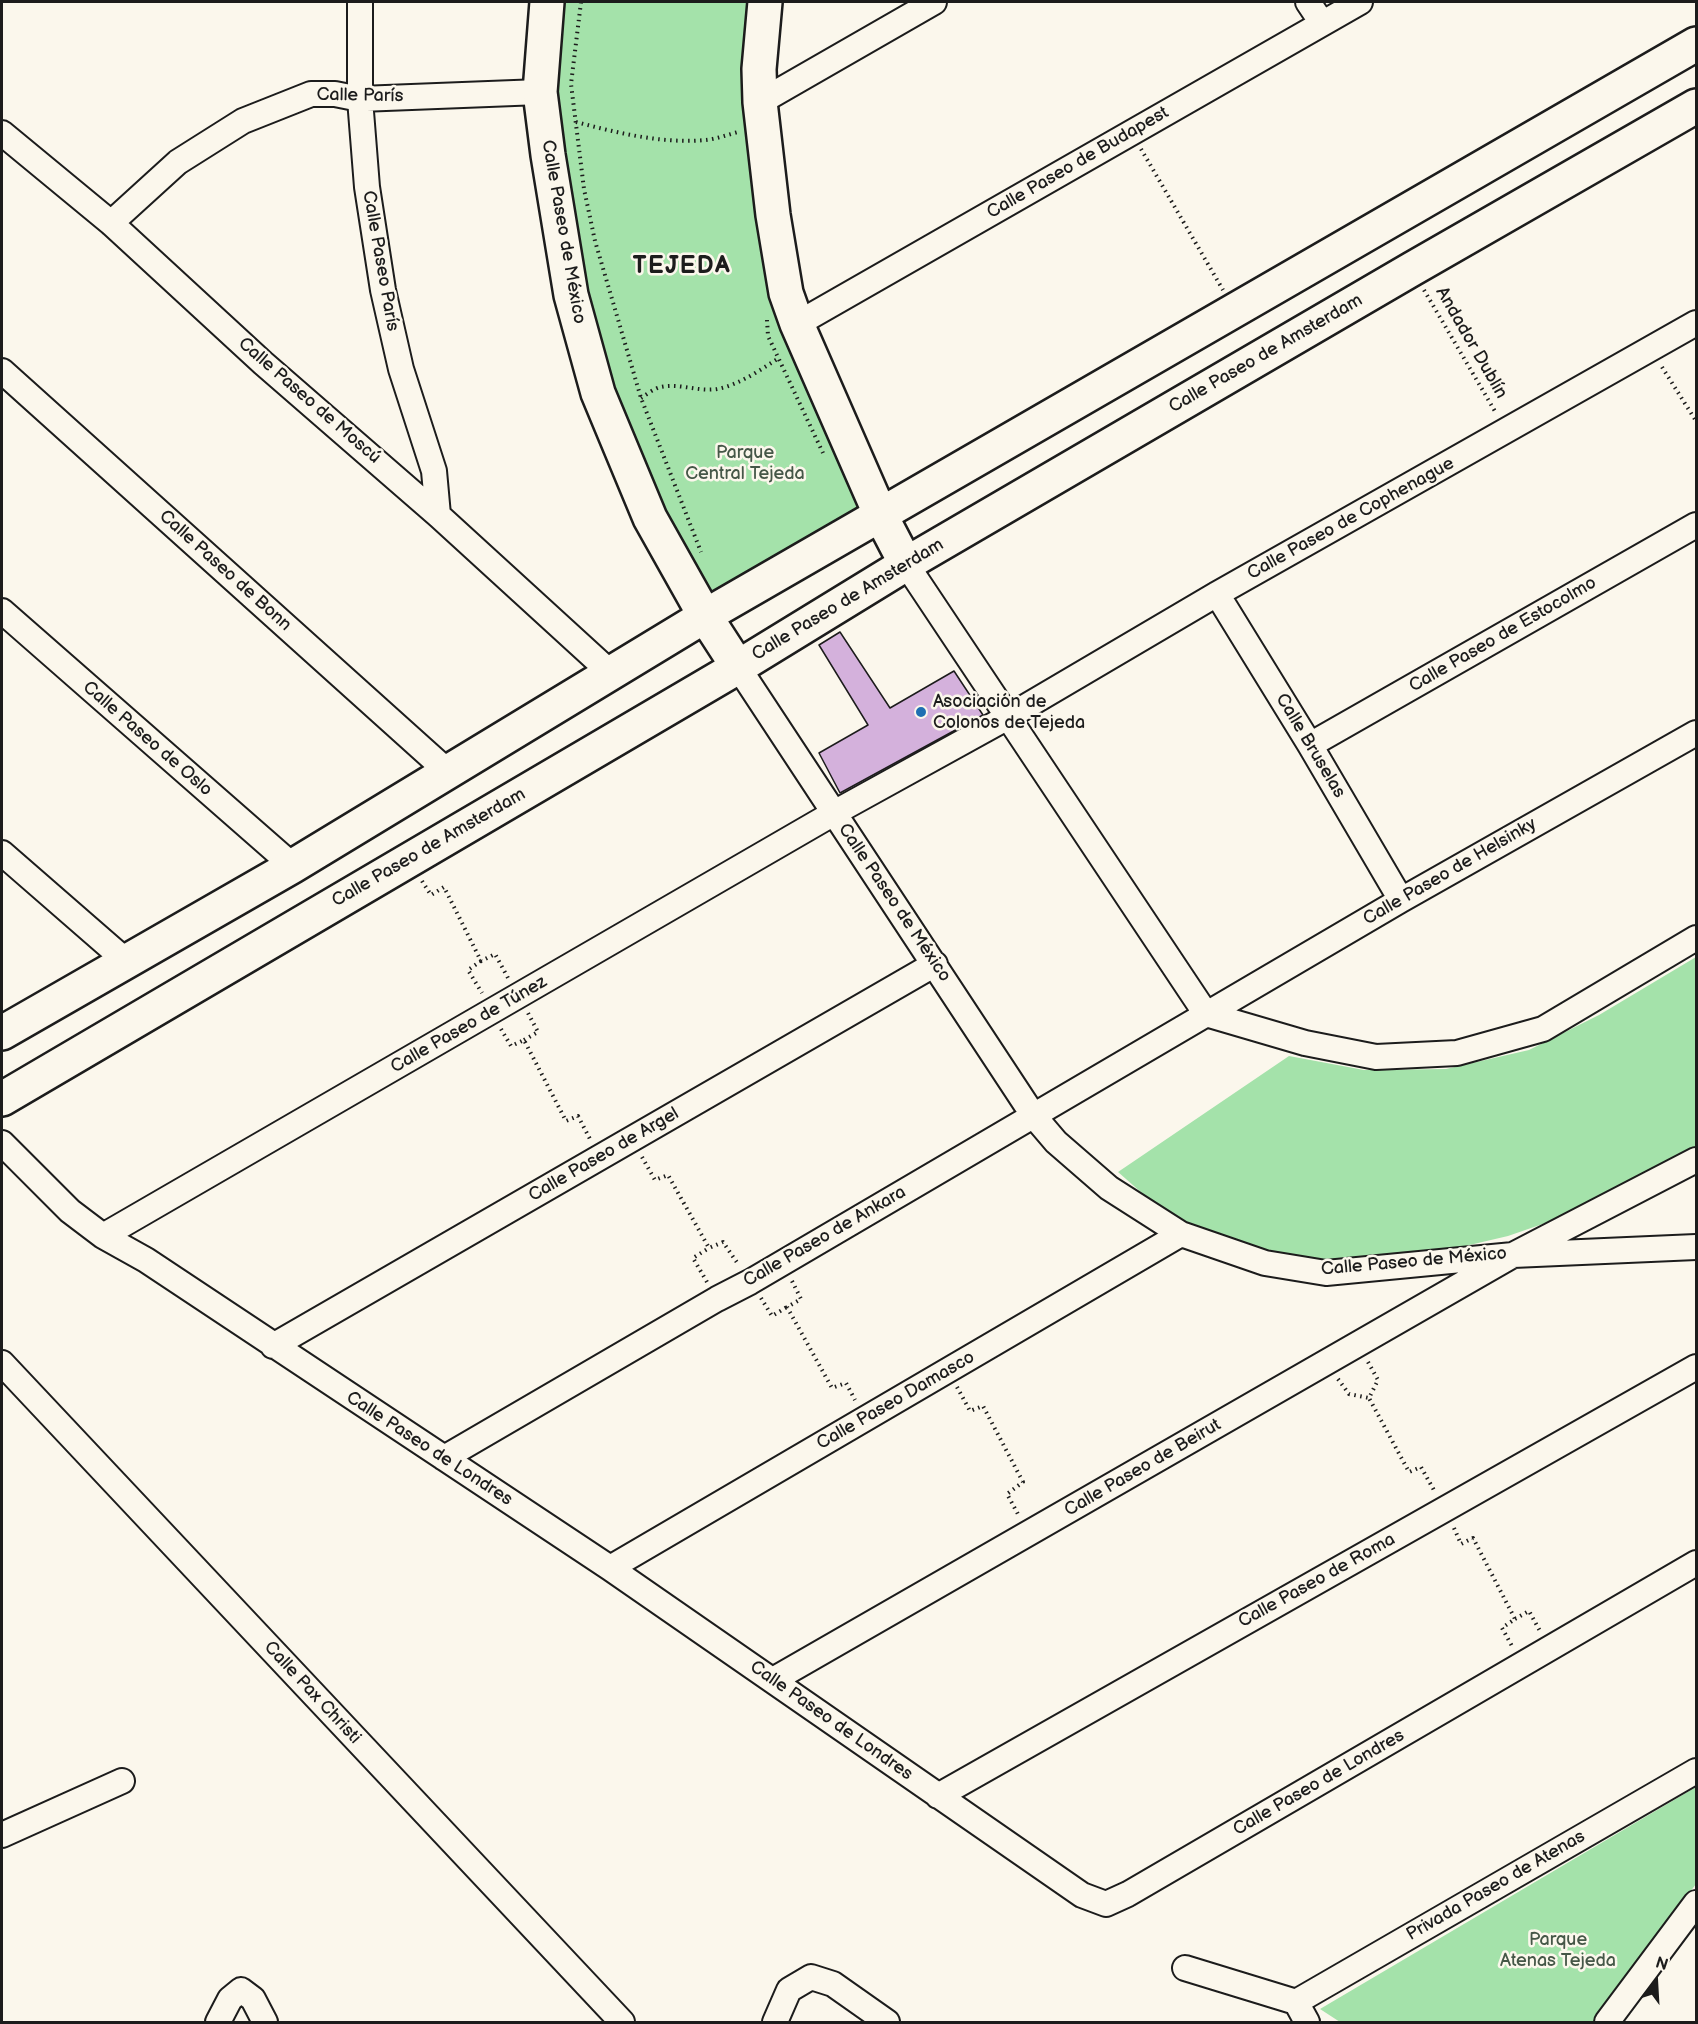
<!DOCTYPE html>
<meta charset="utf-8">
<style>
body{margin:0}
#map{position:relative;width:1698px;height:2024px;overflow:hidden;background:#fbf7ec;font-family:"Balsamiq Sans",sans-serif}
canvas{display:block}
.frame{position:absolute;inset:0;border:3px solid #1c1c1c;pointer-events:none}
.north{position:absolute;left:1626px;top:1952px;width:60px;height:60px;-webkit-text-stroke:4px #fbf7ec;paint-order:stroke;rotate:18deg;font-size:16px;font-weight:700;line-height:24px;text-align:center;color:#1c1c1c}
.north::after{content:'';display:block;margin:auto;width:21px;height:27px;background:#1c1c1c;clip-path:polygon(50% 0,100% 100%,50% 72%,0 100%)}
</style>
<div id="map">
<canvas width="1698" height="2024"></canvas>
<div class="frame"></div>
<div class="north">N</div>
</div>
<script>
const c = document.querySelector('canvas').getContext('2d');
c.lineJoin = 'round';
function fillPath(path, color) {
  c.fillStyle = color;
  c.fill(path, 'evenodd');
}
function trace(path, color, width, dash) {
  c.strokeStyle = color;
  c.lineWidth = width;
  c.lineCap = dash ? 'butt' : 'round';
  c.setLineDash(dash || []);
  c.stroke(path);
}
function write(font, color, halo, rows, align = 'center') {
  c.font = font + ' "Balsamiq Sans",sans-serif';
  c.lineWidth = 5;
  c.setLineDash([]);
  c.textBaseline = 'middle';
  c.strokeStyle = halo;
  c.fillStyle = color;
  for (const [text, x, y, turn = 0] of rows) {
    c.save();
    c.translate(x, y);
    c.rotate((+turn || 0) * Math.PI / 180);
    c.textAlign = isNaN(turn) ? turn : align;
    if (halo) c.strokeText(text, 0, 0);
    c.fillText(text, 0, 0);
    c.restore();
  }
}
const green = new Path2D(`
 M554,2H757L783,321L872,508L707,604C660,515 619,419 595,321C586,286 583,249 576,214C562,142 550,74 554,2Z
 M1696,957V1153L1586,1209L1508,1236L1414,1258L1306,1263L1255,1249L1167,1215L1118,1172L1289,1056L1364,1070L1446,1069L1529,1050L1599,1015Z
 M1696,1787V1884L1593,2022H1340L1320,2009Z`);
const building = new Path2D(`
 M840,632L890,708L954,671L983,715L840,793L819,753L868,725L819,645Z`);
const path = new Path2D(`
 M581,2L571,84L584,189L595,241L641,398L701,552
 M576,122C618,133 662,144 706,140C716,139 727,135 738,132
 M1141,149L1223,290
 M1424,290L1496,413
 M767,320L768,336L823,453
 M1662,367L1696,421
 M641,398C647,394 655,388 661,387C680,383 698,392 717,389C739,385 760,370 779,358
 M422,881L431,895L444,887L481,961L495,954L508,978
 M481,961L468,970L482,993
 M501,1029L511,1046L524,1040L566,1121L578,1116L591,1141
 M524,1040L538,1032L528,1013
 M642,1157L655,1180L668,1175L709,1248L723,1242L738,1264
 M792,1281L801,1299L787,1307L832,1388L846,1383L855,1400
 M707,1282L693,1258L709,1248
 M761,1298L772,1316L787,1307
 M1368,1362L1378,1380L1369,1398L1409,1472L1421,1467L1435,1492
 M1338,1379L1349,1394L1369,1398
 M957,1387L970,1411L983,1406L1023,1482L1007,1494L1019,1516
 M1454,1528L1461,1544L1473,1538L1515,1619L1502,1628L1513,1648
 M1515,1619L1529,1611L1540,1631`);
const street = new Path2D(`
 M360,2V99L367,187L383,290L401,369L434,471L438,515
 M1308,2L1322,23
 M760,102L934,2
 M2,133L111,223L263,363L438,515L612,674
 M111,223L178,162L243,121L311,94H335L360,99L540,92
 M797,324L1360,2
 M2,371L448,772
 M906,564L1206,1014L1305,1043L1376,1057L1457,1053L1543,1029L1696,938
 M1217,594L1310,745L1401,900
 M2,611L293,866
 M738,667L1033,1115L1056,1142L1109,1188L1181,1234L1265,1263L1326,1273L1513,1255L1696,1160
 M1310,745L1696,525
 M2,853L126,961
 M2,1143L70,1211L103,1236L146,1260L610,1568L1082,1895L1106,1904L1128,1894L1696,1563
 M103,1236L834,813L1008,717L1217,594L1696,323
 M273,1346L935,964
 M2,1363L622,2022
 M444,1458L717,1299L750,1282L1401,900L1696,733
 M610,1568L1181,1234
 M773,1680L1513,1255L1696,1247
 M938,1796L1696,1367
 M2,1835L122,1781
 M1185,1968L1296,2002L1307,2022
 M1296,2002L1696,1771
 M218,2022L230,1999L241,1990L253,1999L265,2022
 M775,2022L789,1990L811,1977L833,1984L887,2022
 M1607,2022L1696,1903`);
const secondary = new Path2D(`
 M547,2L540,92L548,155L571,295L598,393L650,518L705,616L738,667
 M765,2L759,69L760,102L773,215L786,293L797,324L881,516L906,564
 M2,1033L293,866L705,616L1696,44
 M2,1099L738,667L906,564L1412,269L1696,106`);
const markers = [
 [921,712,6,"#1f6fb2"]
];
const streetNames = [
 ["Calle París",360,96,1],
 ["Calle Paseo de Budapest",1078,163,-30],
 ["Calle Paseo de México",563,232,80],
 ["Calle Paseo París",380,261,80],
 ["Andador Dublín",1471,343,60],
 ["Calle Paseo de Amsterdam",1266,354,-30],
 ["Calle Paseo de Moscú",309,401,41],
 ["Calle Paseo de Cophenague",1351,519,-29],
 ["Calle Paseo de Bonn",225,571,42],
 ["Calle Paseo de Amsterdam",848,600,-31],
 ["Calle Paseo de Estocolmo",1503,635,-30],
 ["Calle Paseo de Oslo",147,739,41],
 ["Calle Bruselas",1310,746,59],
 ["Calle Paseo de Amsterdam",429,848,-30],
 ["Calle Paseo de Helsinky",1450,872,-30],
 ["Calle Paseo de México",894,903,56],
 ["Calle Paseo de Túnez",469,1025,-30],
 ["Calle Paseo de Argel",604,1155,-30],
 ["Calle Paseo de Ankara",825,1237,-30],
 ["Calle Paseo de México",1414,1262,-5],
 ["Calle Paseo Damasco",896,1401,-30],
 ["Calle Paseo de Londres",429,1449,33],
 ["Calle Paseo de Beirut",1143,1468,-30],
 ["Calle Paseo de Roma",1317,1581,-29],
 ["Calle Pax Christi",312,1693,47],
 ["Calle Paseo de Londres",831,1721,35],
 ["Calle Paseo de Londres",1319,1783,-30],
 ["Privada Paseo de Atenas",1496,1886,-30]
];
const parkNames = [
 ["Parque",745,453],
 ["Central Tejeda",745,474],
 ["Parque",1558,1940],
 ["Atenas Tejeda",1558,1961]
];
const poiNames = [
 ["Asociación de",933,702],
 ["Colonos de Tejeda",933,723]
];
const districtNames = [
 ["TEJEDA",682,267]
];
fillPath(green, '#a4e2aa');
fillPath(building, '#d4b1dc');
trace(building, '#1c1c1c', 1.5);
trace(street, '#1c1c1c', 28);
trace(secondary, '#1c1c1c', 38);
trace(path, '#1c1c1c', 4, [1.5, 4.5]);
trace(street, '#fbf7ec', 24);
trace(secondary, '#fbf7ec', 33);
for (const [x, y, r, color] of markers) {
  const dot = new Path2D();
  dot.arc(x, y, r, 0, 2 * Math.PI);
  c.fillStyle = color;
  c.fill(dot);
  trace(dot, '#fbf7ec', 2);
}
write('18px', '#1c1c1c', '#fbf7ec', streetNames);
write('18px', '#455747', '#fbf7ec', parkNames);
write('18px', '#1c1c1c', '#fbf7ec', poiNames, 'left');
c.letterSpacing = '1.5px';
write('bold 24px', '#1c1c1c', '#fbf7ec', districtNames);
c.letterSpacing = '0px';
</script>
